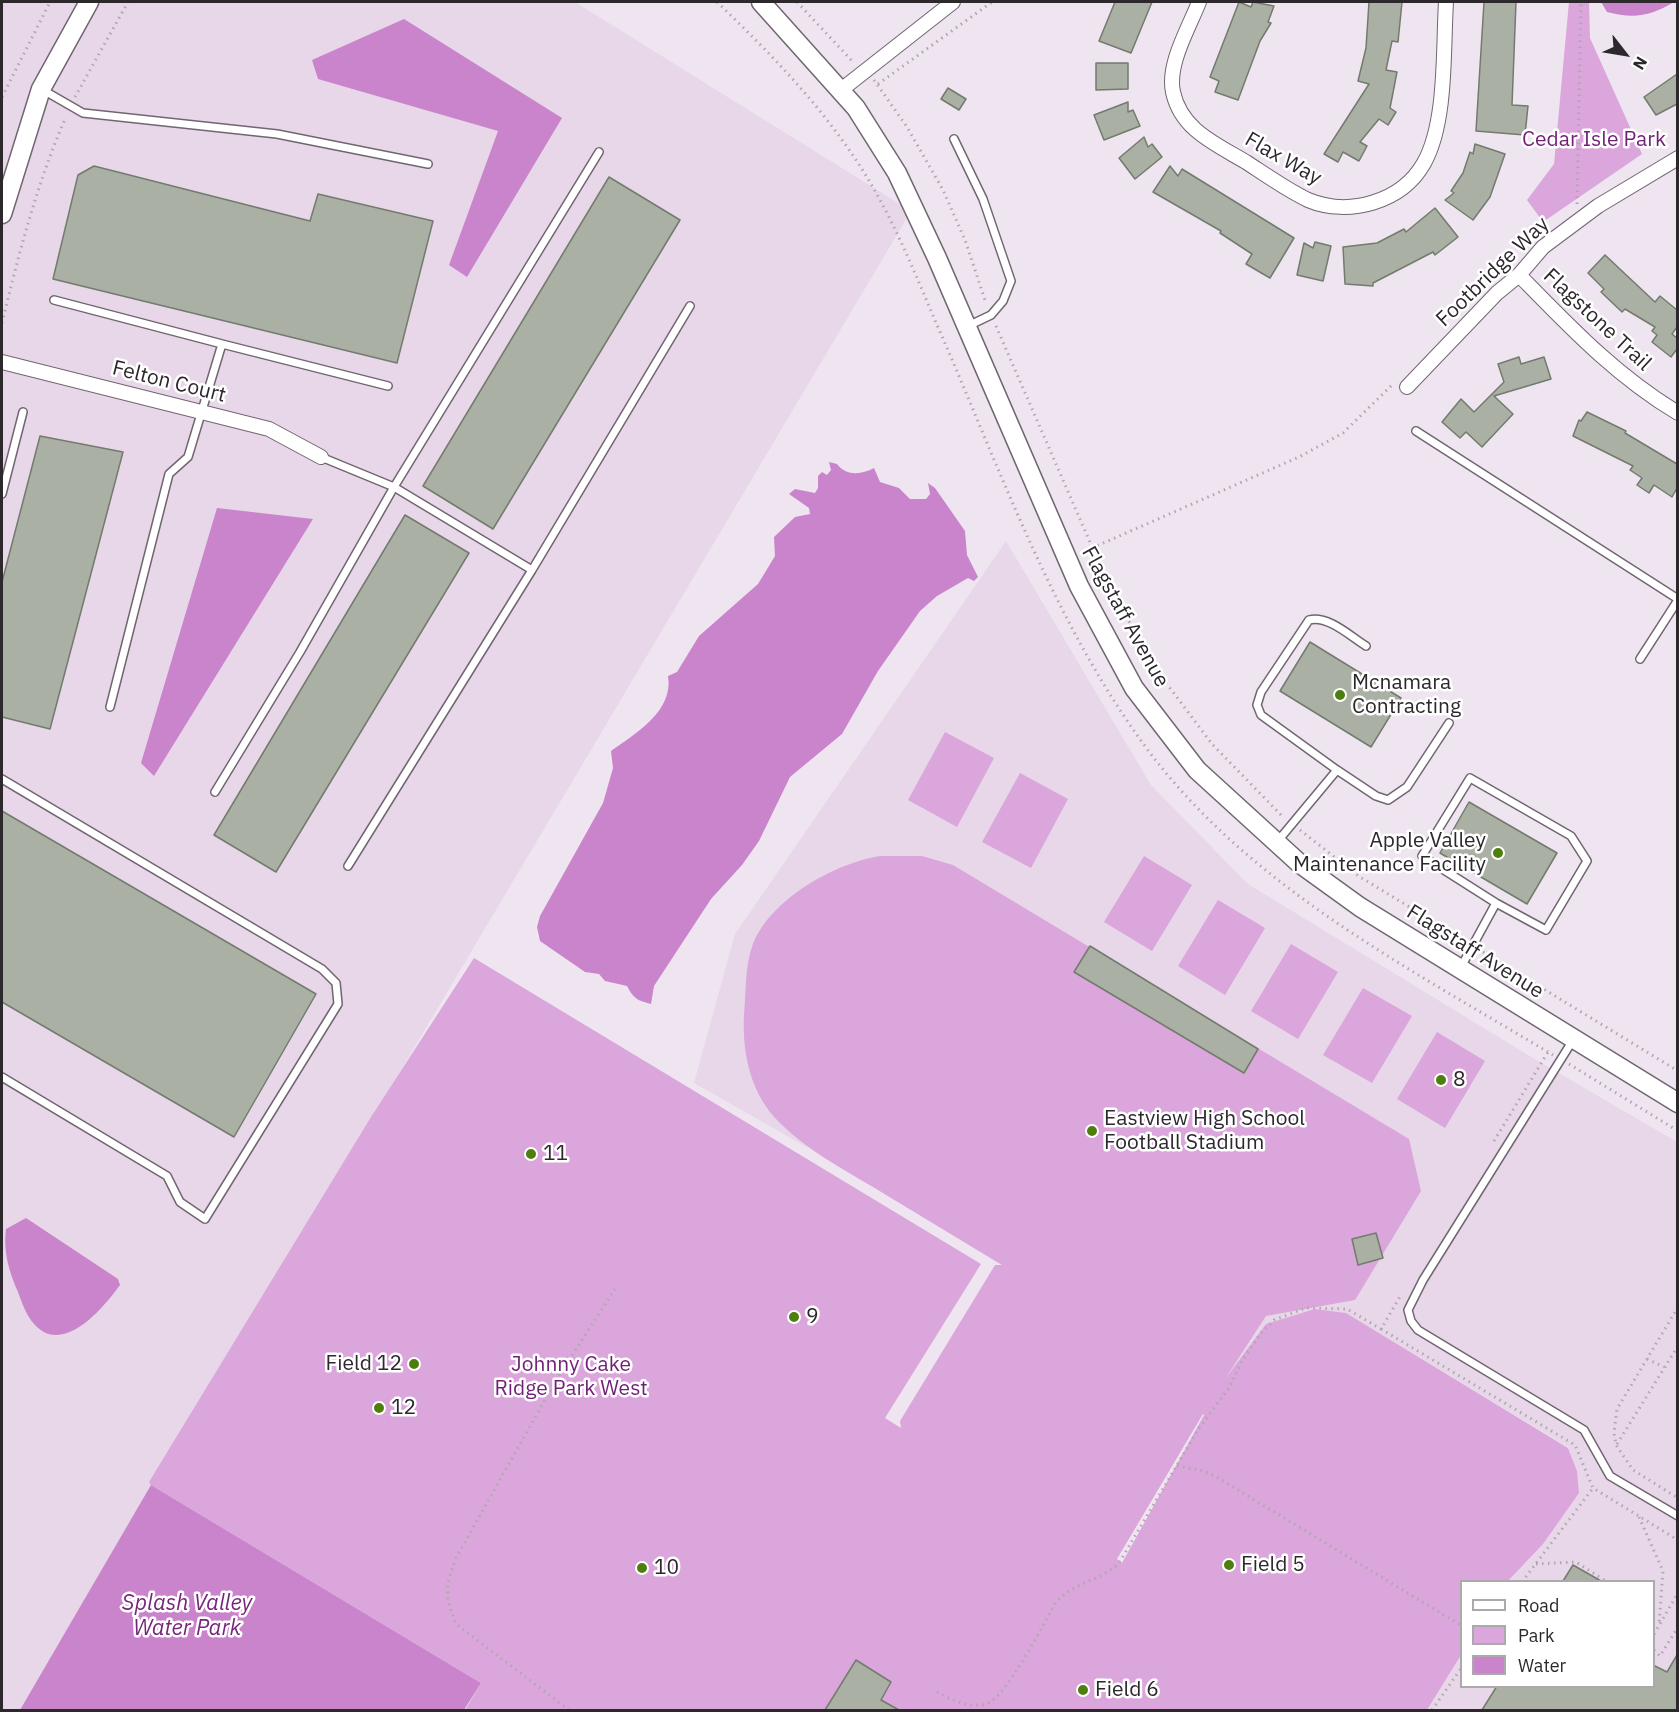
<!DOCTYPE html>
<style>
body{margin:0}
#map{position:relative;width:1679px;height:1712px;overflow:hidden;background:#efe5f0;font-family:"IBM Plex Sans",sans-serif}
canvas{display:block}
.frame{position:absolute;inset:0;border:3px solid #2c282c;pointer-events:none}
.legend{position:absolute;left:1460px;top:1580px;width:195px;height:108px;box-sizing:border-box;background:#fff;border:2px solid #aba9ab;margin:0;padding:8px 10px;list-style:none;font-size:18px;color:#2c282c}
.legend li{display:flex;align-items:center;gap:12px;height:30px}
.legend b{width:30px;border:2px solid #aba9ab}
.north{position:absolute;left:1595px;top:24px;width:60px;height:60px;-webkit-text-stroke:4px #fff;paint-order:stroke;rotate:121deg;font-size:16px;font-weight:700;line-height:24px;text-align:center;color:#2c282c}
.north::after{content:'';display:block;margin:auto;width:21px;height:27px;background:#2c282c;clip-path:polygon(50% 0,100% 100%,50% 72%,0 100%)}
</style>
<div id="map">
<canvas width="1679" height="1712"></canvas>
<div class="frame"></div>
<ul class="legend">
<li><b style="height:8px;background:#fff"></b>Road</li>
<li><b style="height:16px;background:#daa6db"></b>Park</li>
<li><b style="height:16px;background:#c984cc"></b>Water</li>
</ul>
<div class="north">N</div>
</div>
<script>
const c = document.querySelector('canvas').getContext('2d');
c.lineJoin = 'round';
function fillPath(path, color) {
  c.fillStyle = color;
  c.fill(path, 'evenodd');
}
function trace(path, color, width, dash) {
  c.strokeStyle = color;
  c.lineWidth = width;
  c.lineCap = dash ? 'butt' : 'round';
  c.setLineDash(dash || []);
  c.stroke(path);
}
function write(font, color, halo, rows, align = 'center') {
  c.font = font + ' "IBM Plex Sans",sans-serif';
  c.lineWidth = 5;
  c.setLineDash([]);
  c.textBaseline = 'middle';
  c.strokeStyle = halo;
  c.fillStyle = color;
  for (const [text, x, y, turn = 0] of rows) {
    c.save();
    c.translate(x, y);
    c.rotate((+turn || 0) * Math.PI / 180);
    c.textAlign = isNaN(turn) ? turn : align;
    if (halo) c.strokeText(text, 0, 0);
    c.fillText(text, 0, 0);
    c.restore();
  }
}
const built = new Path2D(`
 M2,2H575L911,211L21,1710H2Z
 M1006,541L1151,785L1248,884L1533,1058L1677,1142V1710H1427L1461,1655L1462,1686H1654V1582L1508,1581L1543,1544L1577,1471L1568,1447L1345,1313L1315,1309L1215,1394L810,1149L694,1083L735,934Z`);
const green = new Path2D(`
 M1569,2H1589L1590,38L1642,154L1543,222L1527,200L1554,164Z
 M945,732L994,758L957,827L908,800Z
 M1020,773L1068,799L1031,868L982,842Z
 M880,856H922L953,865L1409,1139L1421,1191L1355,1300L1266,1316L1225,1379L1266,1324L1315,1309L1346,1313L1568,1448L1577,1471L1579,1493L1543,1544L1508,1581L1462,1582L1461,1655L1427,1710H465L481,1683L151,1485L149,1482L371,1117L474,958L981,1264L885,1418L901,1428L900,1421L995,1265H1002C959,1239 916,1213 873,1187C841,1168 807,1150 780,1123C751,1095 742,1054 744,1015C746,993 745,967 752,947C768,900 835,863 880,856ZM1203,1414L1204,1415L1122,1563L1117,1559Z
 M1144,856L1192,885L1152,951L1104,922Z
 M1218,900L1265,928L1225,995L1178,966Z
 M1291,944L1338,972L1298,1039L1251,1011Z
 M1363,988L1412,1016L1372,1083L1323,1055Z
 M1437,1032L1485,1061L1445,1128L1397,1099Z`);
const water = new Path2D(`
 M1601,2H1674C1651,16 1634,19 1607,12Z
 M404,19L562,118L467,277L449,265L498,131L318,79L312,60Z
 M829,462L837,464C846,476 861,475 874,468L880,482L899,488L910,499H926L930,494L928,483L935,488L965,531L967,555L978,577L974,581L968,578L937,596L920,611L878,671L842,734L790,777L759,841L742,865L711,899L654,986L651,1004C638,1001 633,998 627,986L605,981L599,974L585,972L540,941L537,927L540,916L603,803L613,768L611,751C635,734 674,711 668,676L677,672L699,636L758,584L775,556L774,537L795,517L810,514L809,508L789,494L795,489L815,493L818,488V476L822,472L827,475L831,470Z
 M217,508L313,519L154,776L141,763Z
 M26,1218L118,1279L120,1285C104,1307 64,1356 35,1325C27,1317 22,1303 18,1292C9,1272 3,1251 6,1229Z
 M151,1485L481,1683L464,1710H20Z`);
const building = new Path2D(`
 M1115,2H1152L1131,53L1099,41Z
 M1239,2L1251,7L1253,2L1274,6L1268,22L1271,23L1260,41L1238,100L1215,92L1219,81L1210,77Z
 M1369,2H1402L1398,42L1392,41L1386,70L1397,72L1390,108L1396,112L1388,125L1379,119L1360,142L1367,146L1359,161L1343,152L1338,162L1324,154L1369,84L1358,81L1366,48Z
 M1484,2H1516L1512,105L1528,106L1525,135L1476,131Z
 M1096,63H1128V89L1096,90Z
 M1677,74V104L1656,115L1644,97Z
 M948,88L966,99L959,110L941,99Z
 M1128,102V112L1133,110L1140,126L1104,140L1094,115Z
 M1144,137L1148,147L1152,144L1162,157L1135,179L1119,158Z
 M1475,144L1505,154L1490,197L1473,220L1445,200L1454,193L1451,191L1463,173L1470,152L1473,154Z
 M94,166L310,221L318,194L433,221L397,363L53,279L78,175Z
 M1170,166L1178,176L1182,169L1294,238L1270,278L1246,264L1252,254L1220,233L1221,231L1153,192Z
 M609,177L680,220L493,529L423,486Z
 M1435,208L1458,237L1435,255L1433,252L1373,283V286L1345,284L1343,247L1377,243L1404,229L1406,232Z
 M1315,242L1331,246L1323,281L1297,275L1304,243L1313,248Z
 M1605,255L1655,302L1660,296L1677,310V327L1672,334L1677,338V349L1671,357L1652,342L1657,335L1652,331L1655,327L1625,309L1622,312L1601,292L1604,289L1588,273Z
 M1519,357L1521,364L1544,357L1551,379L1494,396L1513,414L1482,447L1466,432L1460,438L1442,422L1461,399L1474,412L1504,382L1498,364Z
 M1587,412L1626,431L1625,433L1677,464V488L1672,497L1654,485L1649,493L1637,485L1642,478L1630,470L1633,466L1573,436L1579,420L1581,421Z
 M40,436L123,452L50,729L2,717V582Z
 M405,515L469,553L276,872L214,835Z
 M1310,642L1401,698L1371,747L1280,691Z
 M1469,802L1557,853L1527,904L1440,853Z
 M2,811L316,994L234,1137L2,1002Z
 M1090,946L1258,1049L1244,1073L1074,972Z
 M1376,1233L1383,1258L1358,1265L1352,1239Z
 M1573,1565L1601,1581H1563Z
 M1677,1655V1710H1482L1497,1686H1653V1665L1667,1672Z
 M856,1660L891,1682L881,1700L899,1710H825Z`);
const path = new Path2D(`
 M717,2C769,52 818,102 858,163C891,213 914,271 937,325C999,466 1051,616 1142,742C1244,884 1407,967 1553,1055
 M797,2L853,62
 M874,80L907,127L943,190L965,240L986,303
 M878,84L992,2
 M2,97L50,2
 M75,97L128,2
 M1577,204L1581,2
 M2,323C19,253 37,183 66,117
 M996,326L1106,579L1152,664L1212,744L1283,817
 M1092,548L1299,457L1343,433L1393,384
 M1300,830L1360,877L1464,940
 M1483,952L1678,1071
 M1569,1064L1678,1131
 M1494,1141L1548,1052
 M1678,1307L1617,1409L1614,1433L1616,1445L1633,1470L1678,1498
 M1381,1329L1575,1445L1593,1488L1678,1540
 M1647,1359L1664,1367
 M1617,1444L1678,1346
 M1177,1466L1204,1471L1220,1479L1462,1626
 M1639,1517L1663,1571L1659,1624
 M1536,1564L1576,1562L1607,1582
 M1522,1582L1593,1488
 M1654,1634L1678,1593
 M1654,1650L1660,1656L1678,1627
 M937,1692C950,1699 970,1709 986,1704C1006,1698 1044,1623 1056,1602C1074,1582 1101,1581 1119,1563L1199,1428L1229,1388L1242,1361L1261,1333L1274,1320L1306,1308L1347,1309L1381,1329L1401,1295
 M569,1710L456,1624C444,1594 445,1588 456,1558L556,1380L615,1289
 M1432,1710L1462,1667`);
const lane = new Path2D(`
 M43,90L83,113L277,134L428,164
 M954,139L983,199L1011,281L1003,301L991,315L968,326
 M54,300L222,344
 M1416,431L1678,599
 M2,494L23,412
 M532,570L690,306
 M1640,659L1678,600
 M110,707L169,474L188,457L222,344L388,386
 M1337,770L1376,796L1388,800L1407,787L1449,723
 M2,779L322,969L336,983L338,1004L205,1219L180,1202L167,1176L2,1077
 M215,792L300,652L394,487L321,457
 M1277,842L1337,770L1261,715L1257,705L1261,692L1309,620C1328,615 1350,636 1366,646
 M348,866L532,570L394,487L599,152
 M1461,967L1496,903L1546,930L1587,861L1571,836L1470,778L1422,856L1496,903
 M1573,1040L1423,1280L1408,1310L1411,1321L1418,1330L1584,1430L1610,1476L1678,1516`);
const street = new Path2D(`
 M1199,2C1189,28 1167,64 1173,92C1181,130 1216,144 1246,162C1266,175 1287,190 1308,200C1349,217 1402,202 1424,163C1447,122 1443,49 1446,2
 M841,90L953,2
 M1519,275C1569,326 1616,376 1678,413
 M2,362L269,429L321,457
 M1407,387L1497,293L1519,275L1543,247L1598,206L1678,158`);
const secondary = new Path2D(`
 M761,2L856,108L897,173L937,258L1079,586L1134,688L1197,770L1299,863L1360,907L1678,1103
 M2,214L41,89L89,2`);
const markers = [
 [1340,695,6,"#4e7f0e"],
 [1498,853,6,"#4e7f0e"],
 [1441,1080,6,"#4e7f0e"],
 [1092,1131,6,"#4e7f0e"],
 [531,1154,6,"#4e7f0e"],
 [794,1317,6,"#4e7f0e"],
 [414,1364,6,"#4e7f0e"],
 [379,1408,6,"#4e7f0e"],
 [1229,1565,6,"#4e7f0e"],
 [642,1568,6,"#4e7f0e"],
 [1083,1690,6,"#4e7f0e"]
];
const parkNames = [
 ["Cedar Isle Park",1594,140],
 ["Johnny Cake",571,1365],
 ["Ridge Park West",571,1389]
];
const streetNames = [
 ["Flax Way",1283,159,30],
 ["Footbridge Way",1493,272,-44],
 ["Flagstone Trail",1597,320,43],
 ["Felton Court",169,382,14],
 ["Flagstaff Avenue",1125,617,61],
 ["Flagstaff Avenue",1475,952,32]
];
const poiNames = [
 ["Mcnamara",1352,683],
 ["Contracting",1352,707],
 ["Apple Valley",1486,841,"right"],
 ["Maintenance Facility",1486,865,"right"],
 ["8",1453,1080],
 ["Eastview High School",1104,1119],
 ["Football Stadium",1104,1143],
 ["11",543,1154],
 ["9",806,1317],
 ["Field 12",402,1364,"right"],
 ["12",391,1408],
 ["Field 5",1241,1565],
 ["10",654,1568],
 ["Field 6",1095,1690]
];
const waterNames = [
 ["Splash Valley",187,1604],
 ["Water Park",187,1629]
];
fillPath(built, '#e8d7e8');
fillPath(green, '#daa6db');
fillPath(water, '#c984cc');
fillPath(building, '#aab1a4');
trace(building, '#737a6e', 1.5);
trace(lane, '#706670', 10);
trace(street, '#706670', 16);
trace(secondary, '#706670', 21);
trace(path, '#afa7af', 3, [1.5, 4.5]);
trace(lane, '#fff', 7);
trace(street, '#fff', 14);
trace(secondary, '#fff', 18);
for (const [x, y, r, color] of markers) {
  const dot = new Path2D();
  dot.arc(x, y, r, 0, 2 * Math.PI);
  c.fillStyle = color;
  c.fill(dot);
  trace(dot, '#fff', 2);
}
write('21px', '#711e76', '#fff', parkNames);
write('21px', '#2c282c', '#fff', streetNames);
write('21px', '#2c282c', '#fff', poiNames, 'left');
write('italic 22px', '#77257c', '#fff', waterNames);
</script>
